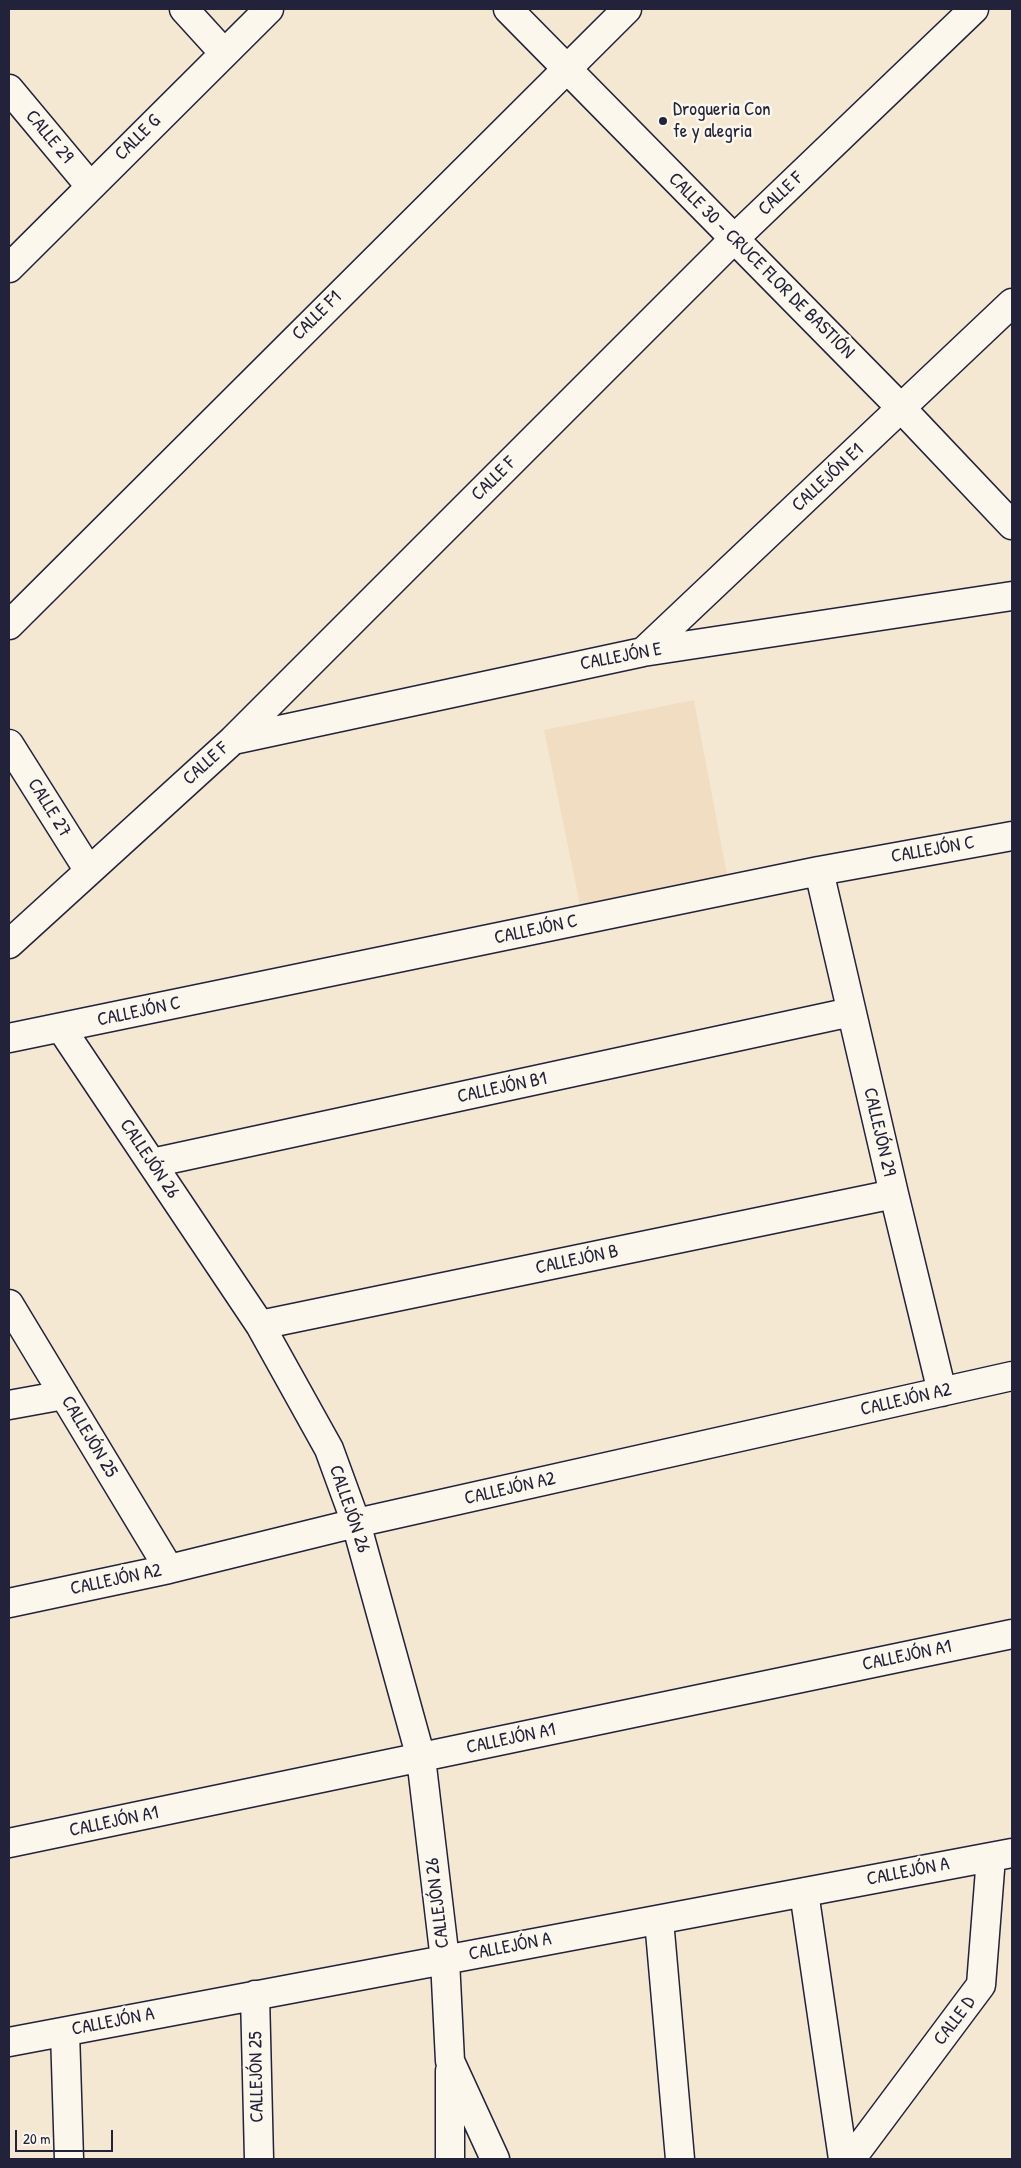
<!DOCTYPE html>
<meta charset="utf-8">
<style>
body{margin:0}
#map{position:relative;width:1021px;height:2168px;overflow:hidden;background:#f5e8d3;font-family:"Patrick Hand",sans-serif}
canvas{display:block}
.frame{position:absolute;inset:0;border:10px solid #22223b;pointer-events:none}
.scale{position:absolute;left:15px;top:2130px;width:98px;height:22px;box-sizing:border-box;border:2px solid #22223b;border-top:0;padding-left:6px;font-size:15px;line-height:18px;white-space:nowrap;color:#22223b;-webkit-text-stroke:4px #fbf7ec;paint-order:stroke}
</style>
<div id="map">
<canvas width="1021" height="2168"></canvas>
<div class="frame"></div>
<div class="scale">20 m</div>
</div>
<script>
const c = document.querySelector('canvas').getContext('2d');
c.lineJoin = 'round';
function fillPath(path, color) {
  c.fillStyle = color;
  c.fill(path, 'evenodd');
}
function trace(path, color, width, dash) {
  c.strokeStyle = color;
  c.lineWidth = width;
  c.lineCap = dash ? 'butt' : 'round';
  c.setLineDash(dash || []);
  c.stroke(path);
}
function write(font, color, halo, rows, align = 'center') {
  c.font = font + ' "Patrick Hand",sans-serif';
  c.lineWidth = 5;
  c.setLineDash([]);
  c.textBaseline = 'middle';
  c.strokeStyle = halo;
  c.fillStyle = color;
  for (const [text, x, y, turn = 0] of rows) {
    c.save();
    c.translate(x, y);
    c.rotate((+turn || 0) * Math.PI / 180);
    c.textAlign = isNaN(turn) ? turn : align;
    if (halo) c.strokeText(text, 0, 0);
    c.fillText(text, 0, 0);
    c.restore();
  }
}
const built = new Path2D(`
 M694,700L728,880L581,910L544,730Z`);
const minor = new Path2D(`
 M184,9L224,53
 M508,9L902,409L1012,525
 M9,89L90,186
 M9,268L269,9
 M9,625L627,9
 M643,652L1012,303
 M233,740L643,652L1012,596
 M9,744L89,871
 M819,871L894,1194L942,1392
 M9,944L233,740L734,239L974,9
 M61,1028L260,1325L329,1449L356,1523L421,1758L445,1960L450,2061L495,2159
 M9,1038L819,871L1012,836
 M152,1163L851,1012
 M9,1304L169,1569
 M260,1325L894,1194
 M9,1405L64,1395
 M9,1603L169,1569L356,1523L1012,1376
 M9,1843L1012,1634
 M804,1892L843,2159
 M659,1920L680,2159
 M255,1995L259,2159
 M65,2032L69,2159
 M9,2042L1012,1853
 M450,2159V2071
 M851,2159L981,1985L991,1857`);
const markers = [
 [663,121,5,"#22223b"]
];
const poiNames = [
 ["Drogueria Con",673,110],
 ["fe y alegria",673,132]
];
const streetNames = [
 ["CALLE 29",49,137,50],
 ["CALLE G",138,138,-45],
 ["CALLE F",781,194,-44],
 ["CALLE 30 - CRUCE FLOR DE BASTIÓN",761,266,45],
 ["CALLE F1",317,316,-45],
 ["CALLEJÓN E1",828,478,-43],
 ["CALLE F",494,479,-45],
 ["CALLEJÓN E",621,657,-11],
 ["CALLE F",206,764,-42],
 ["CALLE 27",49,808,58],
 ["CALLEJÓN C",933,850,-10],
 ["CALLEJÓN C",536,930,-12],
 ["CALLEJÓN C",139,1012,-12],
 ["CALLEJÓN B1",502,1088,-12],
 ["CALLEJÓN 29",879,1132,77],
 ["CALLEJÓN 26",149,1159,56],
 ["CALLEJÓN B",577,1260,-12],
 ["CALLEJÓN A2",906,1400,-13],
 ["CALLEJÓN 25",89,1437,59],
 ["CALLEJÓN A2",510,1489,-13],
 ["CALLEJÓN 26",349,1509,71],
 ["CALLEJÓN A2",116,1580,-12],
 ["CALLEJÓN A1",907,1656,-12],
 ["CALLEJÓN A1",511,1739,-12],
 ["CALLEJÓN A1",114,1822,-12],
 ["CALLEJÓN A",908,1872,-11],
 ["CALLEJÓN 26",438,1903,-97],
 ["CALLEJÓN A",510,1947,-11],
 ["CALLE D",955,2021,-53],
 ["CALLEJÓN A",113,2022,-11],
 ["CALLEJÓN 25",257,2077,-91]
];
fillPath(built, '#f1dec2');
trace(minor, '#22223b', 31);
trace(minor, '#fbf7ec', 28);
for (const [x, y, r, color] of markers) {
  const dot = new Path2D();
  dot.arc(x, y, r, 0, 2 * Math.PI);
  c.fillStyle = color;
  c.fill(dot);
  trace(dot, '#fbf7ec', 2);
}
write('19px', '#22223b', '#fbf7ec', poiNames, 'left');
write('19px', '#22223b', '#fbf7ec', streetNames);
</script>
